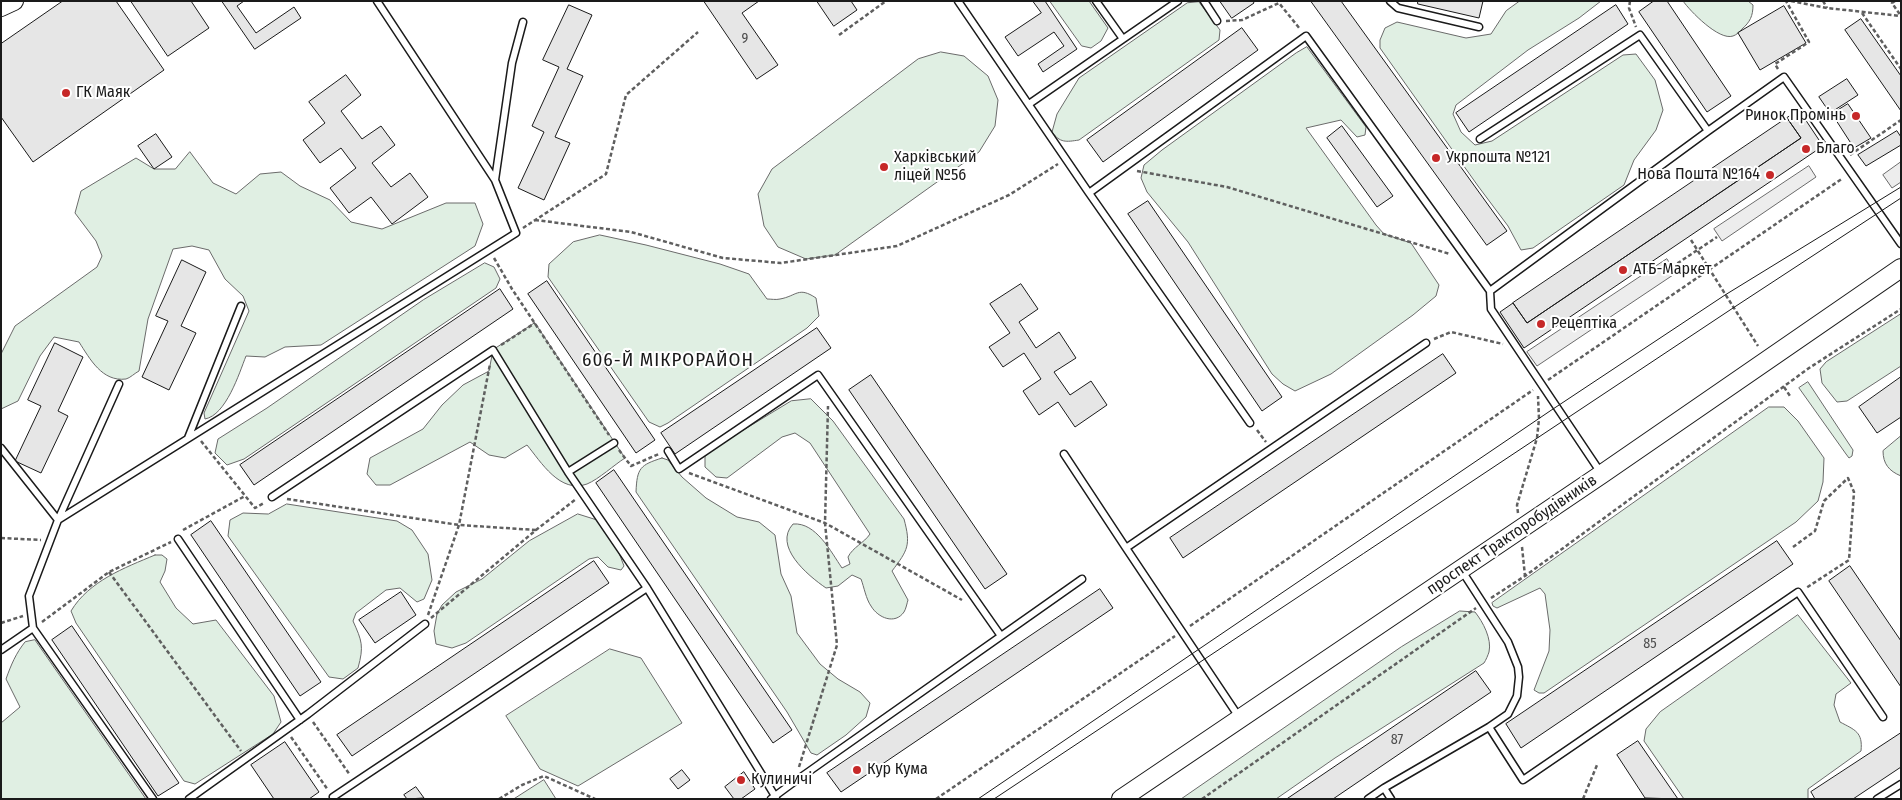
<!DOCTYPE html>
<meta charset="utf-8">
<style>
body{margin:0}
#map{position:relative;width:1902px;height:800px;overflow:hidden;background:#fff;font-family:"Fira Sans Condensed",sans-serif}
canvas{display:block}
.frame{position:absolute;inset:0;border:2px solid #1a1a1a;pointer-events:none}
</style>
<div id="map">
<canvas width="1902" height="800"></canvas>
<div class="frame"></div>
</div>
<script>
const c = document.querySelector('canvas').getContext('2d');
c.lineJoin = 'round';
function fillPath(path, color) {
  c.fillStyle = color;
  c.fill(path, 'evenodd');
}
function trace(path, color, width, dash) {
  c.strokeStyle = color;
  c.lineWidth = width;
  c.lineCap = dash ? 'butt' : 'round';
  c.setLineDash(dash || []);
  c.stroke(path);
}
function write(font, color, halo, rows, align = 'center') {
  c.font = font + ' "Fira Sans Condensed",sans-serif';
  c.lineWidth = 4;
  c.setLineDash([]);
  c.textBaseline = 'middle';
  c.strokeStyle = halo;
  c.fillStyle = color;
  for (const [text, x, y, turn = 0] of rows) {
    c.save();
    c.translate(x, y);
    c.rotate((+turn || 0) * Math.PI / 180);
    c.textAlign = isNaN(turn) ? turn : align;
    if (halo) c.strokeText(text, 0, 0);
    c.fillText(text, 0, 0);
    c.restore();
  }
}
const green = new Path2D(`
 M1050,1H1089L1108,28L1101,41L1091,48L1082,46Z
 M1520,1H1601L1579,18L1528,50L1456,105L1453,114L1461,132L1475,145L1492,141L1623,55L1636,54L1655,80L1663,110L1656,130L1634,160L1624,185L1533,248L1521,250L1508,226L1478,186L1380,48V40L1385,28L1397,22L1466,38L1491,34L1506,11Z
 M1683,1H1748L1753,5C1753,16 1750,22 1742,29C1740,32 1736,35 1733,36C1719,41 1690,11 1683,1Z
 M1199,2L1220,30L1219,40L1079,140C1066,142 1060,143 1052,132L1057,114L1079,78L1187,3Z
 M1307,47L1366,127L1365,135L1357,137L1341,120L1306,128L1376,225L1384,234L1411,243L1439,285L1436,296L1413,315L1331,374L1295,391L1283,384L1272,374L1188,242L1147,192L1141,178L1144,165L1162,150L1296,53Z
 M941,52L964,56L988,76L998,100L995,126L979,152L835,255L806,259L778,247L764,226L758,194L772,169L918,59Z
 M190,152L213,183L236,194L260,174L281,172L300,186L330,200L351,222L382,229L446,203H475L483,224L475,246L321,345L285,347L265,357L246,356C239,374 226,415 205,419L204,413L249,311L243,296L225,279L209,250L192,246L173,249L148,319L139,371C135,373 130,378 126,379C102,382 90,359 79,342L54,337L40,356L18,401L1,409V354L15,326L97,267L102,256L96,241L75,213L81,191L136,158L154,169H175Z
 M600,235L646,245L720,264L749,274L767,299C771,299 776,300 780,299C797,296 798,286 816,298L819,316L807,328L668,423L660,427L649,422L548,277L549,264L573,242Z
 M485,263L494,267L500,279L496,288L244,459L227,465L215,453L218,439L267,408L423,300Z
 M1901,314V366L1847,401L1837,402L1822,383L1820,369L1826,362Z
 M535,323L625,458C614,465 599,479 587,484C560,494 541,462 527,445L505,458L489,455L470,442L390,485H376L367,474L370,458L423,429L442,405L463,385L489,371L493,350Z
 M1808,382L1853,450L1852,456L1849,458L1846,454L1799,388Z
 M811,399L833,421L904,519C911,545 908,550 892,571L908,600C907,603 906,609 904,612C895,625 878,618 871,606C866,599 864,587 861,579L852,575L838,586L826,588C807,575 773,546 793,524C816,522 831,552 842,568L850,564L848,557C853,547 864,543 870,534L810,443L795,433L782,437L727,478L716,477L705,467V456L722,443L791,401Z
 M1769,407H1784L1798,421L1824,458L1823,482L1818,501L1796,522L1544,693H1539L1534,690L1549,651L1550,630L1545,594L1540,588L1497,608L1493,606L1492,603Z
 M1901,436V476C1889,471 1883,464 1883,451Z
 M662,458L668,460L682,477L706,498L737,517L759,522L775,535L781,574L791,596L797,633L820,664L838,679L860,692L870,703L866,717L846,735L817,755L811,753L787,712L636,492C637,468 640,465 662,458Z
 M287,504L397,521L412,530L428,554L432,580L424,599L417,602L400,588L386,590L356,613L353,621C362,641 364,646 358,668L343,679L329,677L228,536L230,520L243,513L268,514Z
 M578,514L597,520L619,553L624,566L621,570L608,567L598,557L589,559L466,643L452,648L436,644L434,631L437,614L442,605L456,592L482,579L529,541Z
 M155,555H162L167,559L165,571L160,582L176,608L193,624L216,620L274,696L281,722L273,734L195,784L184,781L76,623L71,611C89,581 124,568 155,555Z
 M1460,611L1475,612C1483,622 1492,639 1489,652C1488,655 1486,660 1484,663L1335,758L1276,799H1181L1401,647Z
 M1798,615L1851,683L1836,694L1834,705L1840,722C1855,730 1863,732 1861,751L1808,789V799H1684L1644,741L1646,729L1660,712Z
 M35,640L146,799H1V723L20,707L6,679C11,665 16,653 25,642Z
 M610,649L641,658L682,723L578,786L540,769L506,716Z
 M544,780L556,799H514Z`);
const parking = new Path2D(`
 M1901,162V182L1892,188L1883,175Z
 M1809,166L1816,177L1722,241L1714,229Z
 M1667,259L1676,273L1537,366L1527,352Z`);
const building = new Path2D(`
 M63,1H116L164,70L33,162L1,117V44Z
 M131,1H191L209,28L168,56Z
 M222,1H244L237,6L256,33L294,7L301,18L255,49Z
 M704,1H759L742,13L778,65L757,79Z
 M817,1H851L857,10L834,26Z
 M1033,1H1045L1077,49L1043,72L1038,64L1064,46L1054,32L1018,56L1005,37L1041,13Z
 M1220,1H1253L1254,3L1232,18Z
 M1311,1H1341L1507,231L1487,245Z
 M1418,1H1483L1479,18L1418,4Z
 M1654,1H1667L1731,96L1707,112L1639,12Z
 M569,5L592,15L567,69L583,76L555,137L570,143L544,200L518,188L544,132L532,126L559,67L543,60Z
 M1616,5L1628,24L1469,132L1456,113Z
 M1784,6L1806,43L1760,70L1738,33Z
 M1861,19L1901,76V111L1845,30Z
 M1242,28L1258,50L1103,162L1087,140Z
 M346,75L361,95L341,111L362,139L381,126L395,145L372,163L391,187L410,173L428,197L392,224L371,197L349,213L330,188L356,168L341,148L320,163L303,140L325,123L309,102Z
 M1847,79L1858,95L1830,113L1819,97Z
 M1848,104L1871,138L1854,148L1832,114Z
 M1799,110L1823,146L1524,348L1500,312L1513,303L1527,323L1801,138L1787,118Z
 M1787,118L1801,138L1527,323L1513,303Z
 M1342,126L1393,196L1377,207L1327,138Z
 M1897,131L1901,137V145L1866,166L1858,155Z
 M156,134L172,157L154,169L138,146Z
 M1148,201L1282,397L1262,411L1128,214Z
 M182,260L206,272L181,326L196,333L169,390L142,377L168,321L156,316Z
 M547,281L655,440L636,453L528,294Z
 M1021,284L1038,309L1019,322L1036,348L1059,332L1076,358L1054,372L1070,395L1091,381L1107,405L1075,427L1058,402L1039,415L1023,391L1041,379L1024,353L1003,367L989,347L1010,333L990,304Z
 M500,289L513,309L254,485L240,465Z
 M817,328L831,348L675,454L661,433Z
 M55,343L83,357L58,411L68,416L41,473L15,461L41,406L28,400Z
 M1443,354L1456,373L1183,558L1170,538Z
 M871,375L1007,574L985,589L849,390Z
 M1901,377V417L1877,433L1859,407Z
 M614,470L792,730L773,743L596,483Z
 M211,521L321,682L300,696L191,535Z
 M1777,541L1793,564L1521,748L1506,724Z
 M594,561L609,583L352,756L337,735Z
 M1850,566L1901,641V687L1829,581Z
 M1100,589L1113,608L841,792L827,773Z
 M401,592L416,615L375,643L359,620Z
 M72,626L179,783L158,796L52,640Z
 M1476,671L1491,692L1439,727L1333,799H1287Z
 M1901,733V767L1853,799H1815L1811,792Z
 M1638,741L1678,799L1645,798L1617,755Z
 M285,742L319,792L309,799H274L251,765Z
 M682,770L690,780L678,789L670,779Z
 M744,772L755,789L741,799H734L725,787Z
 M416,787L424,798L407,799L404,795Z`);
const path = new Path2D(`
 M1630,1L1629,8L1636,27
 M1791,1L1827,8L1901,16
 M1823,1L1827,8
 M1895,1L1892,3L1901,16
 M1862,13L1901,69
 M1226,21L1242,20L1279,3L1300,29
 M839,35L886,1
 M1778,69L1775,64L1809,42L1786,1
 M1850,155L1901,120
 M1137,171L1227,187L1450,254
 M535,220L631,232L723,258L781,263L897,246L1009,195L1058,164
 M523,228L606,174L626,95L698,32
 M1691,240L1758,346
 M494,258L512,289L609,435
 M1672,267L1717,237
 M1434,339L1451,332L1503,344
 M501,345L535,323
 M1548,380L1843,178
 M1784,387L1790,396
 M1257,430L1266,442
 M201,441L255,508L264,503
 M619,450L631,466L659,454
 M689,473L825,523L962,600
 M287,499L459,525L536,530
 M1518,513L1517,505L1537,438L1539,419L1538,396
 M183,530L245,496
 M1,538L41,540
 M1522,547L1525,576
 M1793,547L1815,531L1824,501L1848,478L1854,492L1849,560L1806,588
 M109,572L241,751
 M1491,598L1525,576L1809,368L1901,309
 M428,615L459,525L490,364
 M431,618L536,530L576,499
 M42,622L109,572L171,542
 M1,623L23,616
 M1190,626L1533,390
 M313,722L350,775
 M291,737L328,790
 M799,767L837,645L825,523L828,406
 M499,799L522,785L544,776L595,799
 M936,799L1175,636
 M1202,799L1476,608
 M1583,799L1597,765`);
const lane = new Path2D(`
 M377,1L495,180L512,63L523,22
 M958,1L1089,193
 M1096,1L1123,39
 M1204,1L1217,21
 M1390,1L1398,8L1479,27
 M1029,104L1178,1
 M1480,139L1640,35L1708,131
 M1490,291L1491,309L1601,473
 M119,384L58,520L516,233L495,180
 M1250,423L1089,193L1306,36L1490,291L1708,131L1784,77L1901,244
 M188,438L241,306
 M614,443L568,472L647,588L775,796L771,799
 M1,448L58,520L29,596L33,628
 M668,451L679,469L818,375L1001,636
 M1064,454L1126,548
 M272,497L493,350L568,472
 M178,539L300,720
 M1,650L33,628L153,799
 M1239,717L1126,548L1426,343
 M1489,727L1523,780L1798,592L1883,717
 M1384,788L1391,799
 M776,798L775,796L794,782L1082,579
 M189,799L308,714L425,624
 M334,799L333,797L647,588
 M1368,799L1384,788L1489,727L1508,714L1517,696L1519,677L1518,667L1508,642L1462,571
 M1877,799L1901,784`);
const secondary = new Path2D(`
 M1,7L14,1
 M1121,799L1602,474L1901,268`);
const tram = new Path2D(`
 M978,799L1550,411L1725,295L1901,187
 M994,799L1733,308L1901,198`);
const markers = [
 [66,93,5,"#c62828"],
 [1856,116,5,"#c62828"],
 [1806,149,5,"#c62828"],
 [1436,158,5,"#c62828"],
 [884,167,5,"#c62828"],
 [1770,175,5,"#c62828"],
 [1623,270,5,"#c62828"],
 [1541,324,5,"#c62828"],
 [857,770,5,"#c62828"],
 [741,780,5,"#c62828"]
];
const numberNames = [
 ["9",745,39],
 ["85",1650,644],
 ["87",1397,740]
];
const poiNames = [
 ["ГК Маяк",76,93],
 ["Ринок Промінь",1846,116,"right"],
 ["Благо",1816,149],
 ["Харківський",894,158],
 ["ліцей №56",894,176],
 ["Укрпошта №121",1446,158],
 ["Нова Пошта №164",1760,175,"right"],
 ["АТБ-Маркет",1633,270],
 ["Рецептіка",1551,324],
 ["Кур Кума",867,770],
 ["Кулиничі",751,780]
];
const streetNames = [
 ["проспект Тракторобудівників",1512,535,-34]
];
const quarterNames = [
 ["606-Й МІКРОРАЙОН",668,361]
];
fillPath(green, '#e0efe3');
trace(green, '#6a6a6a', 1);
fillPath(parking, '#ededed');
trace(parking, '#6a6a6a', 1);
fillPath(building, '#e6e6e6');
trace(building, '#1a1a1a', 1);
trace(lane, '#1a1a1a', 9);
trace(secondary, '#1a1a1a', 20);
trace(path, '#5f5f5f', 2.5, [4, 2.5]);
trace(lane, '#fff', 6);
trace(secondary, '#fff', 18);
trace(tram, '#1a1a1a', 1);
for (const [x, y, r, color] of markers) {
  const dot = new Path2D();
  dot.arc(x, y, r, 0, 2 * Math.PI);
  c.fillStyle = color;
  c.fill(dot);
  trace(dot, '#fff', 2);
}
write('14px', '#4d4d4d', null, numberNames);
write('16px', '#1a1a1a', '#fff', poiNames, 'left');
write('16px', '#1a1a1a', '#fff', streetNames);
c.letterSpacing = '1px';
write('19px', '#1a1a1a', '#fff', quarterNames);
c.letterSpacing = '0px';
</script>
